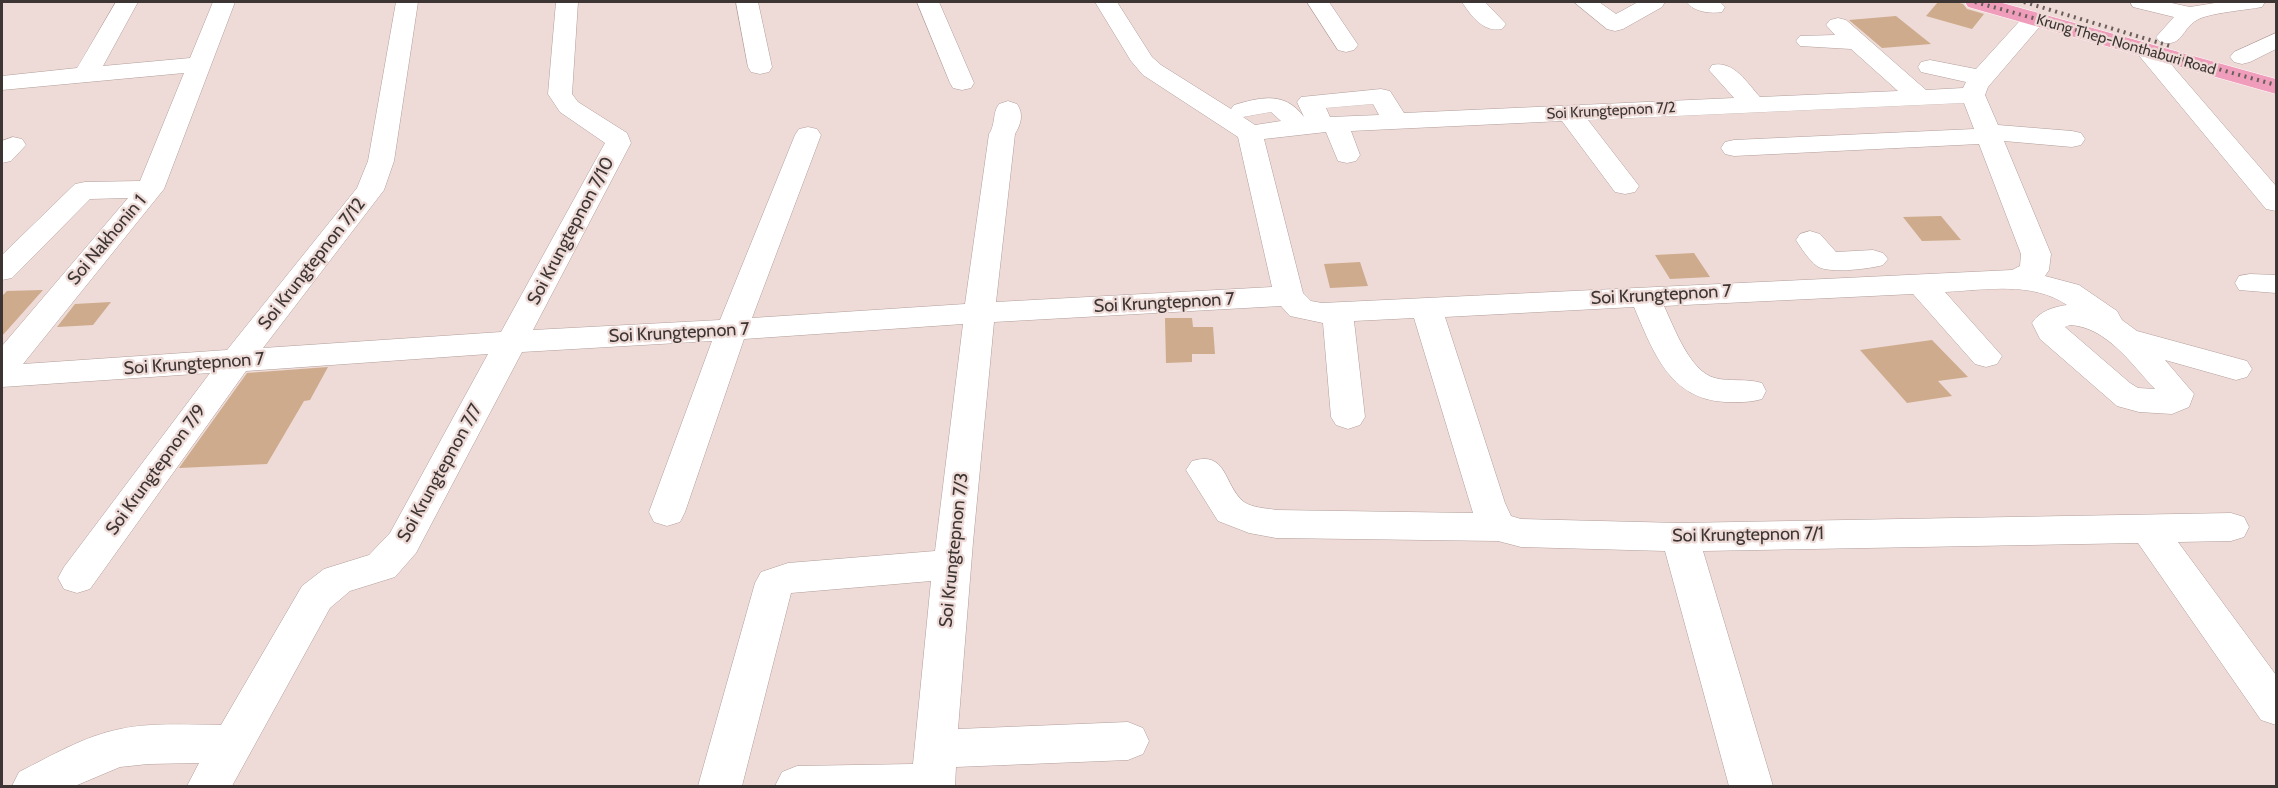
<!DOCTYPE html>
<style>
body{margin:0}
#map{position:relative;width:2278px;height:788px;overflow:hidden;background:#eedad6;font-family:Cabin,sans-serif}
canvas{display:block}
.frame{position:absolute;inset:0;border:3px solid #3d3533;pointer-events:none}
</style>
<div id="map">
<canvas width="2278" height="788"></canvas>
<div class="frame"></div>
</div>
<script>
const c = document.querySelector('canvas').getContext('2d');
c.lineJoin = 'round';
function fillPath(path, color) {
  c.fillStyle = color;
  c.fill(path, 'evenodd');
}
function trace(path, color, width, dash) {
  c.strokeStyle = color;
  c.lineWidth = width;
  c.lineCap = dash ? 'butt' : 'round';
  c.setLineDash(dash || []);
  c.stroke(path);
}
function write(font, color, halo, rows, align = 'center') {
  c.font = font + ' Cabin,sans-serif';
  c.lineWidth = 4.5;
  c.setLineDash([]);
  c.textBaseline = 'middle';
  c.strokeStyle = halo;
  c.fillStyle = color;
  for (const [text, x, y, turn = 0] of rows) {
    c.save();
    c.translate(x, y);
    c.rotate((+turn || 0) * Math.PI / 180);
    c.textAlign = isNaN(turn) ? turn : align;
    if (halo) c.strokeText(text, 0, 0);
    c.fillText(text, 0, 0);
    c.restore();
  }
}
const building = new Path2D(`
 M1938,2H1956L1963,4L1967,9L1984,14L1972,29L1926,16Z
 M1896,16L1931,44L1882,48L1849,20Z
 M1941,216L1961,240L1922,241L1903,217Z
 M1694,253L1710,277L1670,279L1655,255Z
 M1360,262L1368,286L1330,288L1324,264Z
 M43,290L2,336V296L7,291Z
 M111,302L93,325L57,327L75,304Z
 M1165,318H1192L1193,327H1213L1215,354H1192V362L1166,363Z
 M1932,340L1968,377L1938,381L1952,396L1907,403L1860,350Z
 M328,367L310,400L304,401L267,464L179,468L247,373Z`);
const minor = new Path2D(`
 M116,2H138L103,66L190,58L213,2H235L164,189L23,364L227,350L357,188L368,161L396,2H418L394,161L384,190L263,348L501,332L605,143L560,112L548,94L556,2H578L572,94L578,102L627,133L631,143L533,330L720,320L795,135L799,129L808,127L817,129L821,135L752,318L965,304L989,134C996,124 992,113 999,104L1008,101L1017,104C1024,114 1021,124 1015,134L996,302L1272,287L1238,137L1143,75L1131,61L1095,2H1117L1152,57L1161,65L1231,109L1234,105C1261,97 1285,91 1304,117L1297,102L1301,97L1381,89L1390,91L1404,113L1734,98L1709,70L1712,65C1734,60 1747,83 1760,97L1898,91L1851,49L1800,46L1796,41L1800,36L1835,35L1826,25L1830,20L1838,18L1846,20L1926,90L1963,88L1966,82L1921,72L1918,67L1921,62L1930,60L1976,69L2026,14L2034,12L2042,14L2045,19L2042,24L1988,87L1985,95L1998,125L2072,131L2081,133L2085,139L2081,145L2072,147L2004,141L2051,254L2049,270L2045,276L2079,285L2117,311L2122,320L2137,331L2247,361L2252,369L2247,377L2236,380L2165,360L2194,394L2189,407L2172,414L2139,412L2117,406L2040,339L2032,323C2040,311 2053,307 2067,305C2032,281 1985,290 1945,292L2002,356L1997,364L1986,367L1975,364L1913,294L1664,306C1674,327 1690,372 1715,378C1730,382 1746,378 1762,383L1766,391L1762,399C1749,403 1738,402 1725,402C1669,399 1653,351 1634,307L1445,317L1505,503L1511,516L1521,519L1680,523L2231,513L2244,517L2249,527L2244,537L2231,541L2178,542L2276,675V725L2261,720L2138,543L1703,551L1773,786H1729L1665,551L1521,547L1498,541L1276,538L1249,533L1218,521L1186,470L1192,461C1228,450 1223,485 1244,502C1253,508 1266,508 1276,510L1473,513L1414,318L1354,321L1365,417L1360,425L1348,429L1336,425L1331,417L1323,323L1290,316L1281,306L994,322L973,542L958,729L1128,722L1143,728L1149,741L1143,754L1128,760L956,767L955,786H775L782,772L797,766L913,764L931,581L791,593L742,786H698L755,583L761,572L788,563L935,551L963,324L744,339L685,512L680,522L667,526L654,522L649,512L712,341L522,352L416,553L395,577L350,591L330,608L232,786H187L199,763L148,764L120,767L75,786H12L19,772C51,756 84,736 120,729C153,722 188,725 221,725L302,586L324,569L369,555L390,533L488,354L246,371L90,589L77,593L64,589L58,578L64,567L210,373L2,387V346L128,198L90,199L12,278L2,280V255L75,184L85,182L140,181L184,73L2,90V76L77,68ZM1964,103L1974,129L1734,140L1725,142L1721,148L1725,154L1734,156L1979,144L2021,254L2020,266L2012,270L1322,303L1311,301L1303,293L1264,139L1326,132L1338,161L1347,163L1356,161L1360,155L1351,131L1562,121L1615,192L1625,194L1635,192L1639,186L1588,120ZM1373,104L1379,115L1330,117L1326,108ZM1271,112L1281,121L1255,125L1243,117ZM2070,325C2107,327 2131,364 2155,389L2138,388L2130,383L2065,327Z
 M736,2H758L772,67L769,72L760,74L751,72L748,67Z
 M917,2H939L974,83L971,88L962,90L953,88L950,83Z
 M1307,2H1329L1358,45L1354,50L1346,52L1338,50Z
 M1462,2H1485L1506,24L1502,29C1484,33 1471,16 1462,2Z
 M1574,2H1599L1616,14L1638,2H1665L1662,7L1623,29L1615,31L1607,29Z
 M1687,2H1720L1725,7L1722,12C1711,14 1693,12 1687,2Z
 M2130,2H2167L2190,7L2221,2H2265L2262,7C2247,10 2208,13 2197,20C2181,29 2183,48 2160,42L2156,37L2174,17L2133,7Z
 M2276,33V49L2250,62L2242,64L2234,62L2230,57L2234,52Z
 M2149,46L2157,48L2276,186V211L2266,209L2141,58L2137,53L2141,48Z
 M13,137L22,139L26,145L11,161L2,163V141Z
 M1810,231L1820,234L1836,252L1873,250L1883,253L1888,259L1883,265C1870,269 1827,274 1817,266C1809,260 1801,248 1796,240L1800,234Z
 M2250,274L2276,275V293L2239,290L2235,283L2239,276Z`);
const major = new Path2D(`
 M1965,2H1999L2276,79V94L1968,7Z`);
const rail = new Path2D(`
 M1975,2L2276,85
 M2024,2L2170,46`);
const farStreetnames = [
 ["Krung Thep-Nonthaburi Road",2126,45,16],
 ["Soi Krungtepnon 7/2",1611,111,-3]
];
const streetNames = [
 ["Soi Krungtepnon 7/10",571,231,-62],
 ["Soi Nakhonin 1",107,240,-50],
 ["Soi Krungtepnon 7/12",312,264,-52],
 ["Soi Krungtepnon 7",1661,295,-3],
 ["Soi Krungtepnon 7",1164,303,-3],
 ["Soi Krungtepnon 7",679,333,-3],
 ["Soi Krungtepnon 7",194,364,-4],
 ["Soi Krungtepnon 7/9",156,470,-54],
 ["Soi Krungtepnon 7/7",440,473,-61],
 ["Soi Krungtepnon 7/1",1748,535,-1],
 ["Soi Krungtepnon 7/3",954,550,-84]
];
fillPath(building, '#cdab8c');
trace(minor, '#b19e9a', 1);
trace(major, '#fff', 1);
fillPath(minor, '#fff');
fillPath(major, '#f09dbc');
trace(rail, '#6a5f5c', 4, [2, 4.5]);
write('15px', '#3d3533', '#eedad6', farStreetnames);
write('18px', '#3d3533', '#eedad6', streetNames);
</script>
